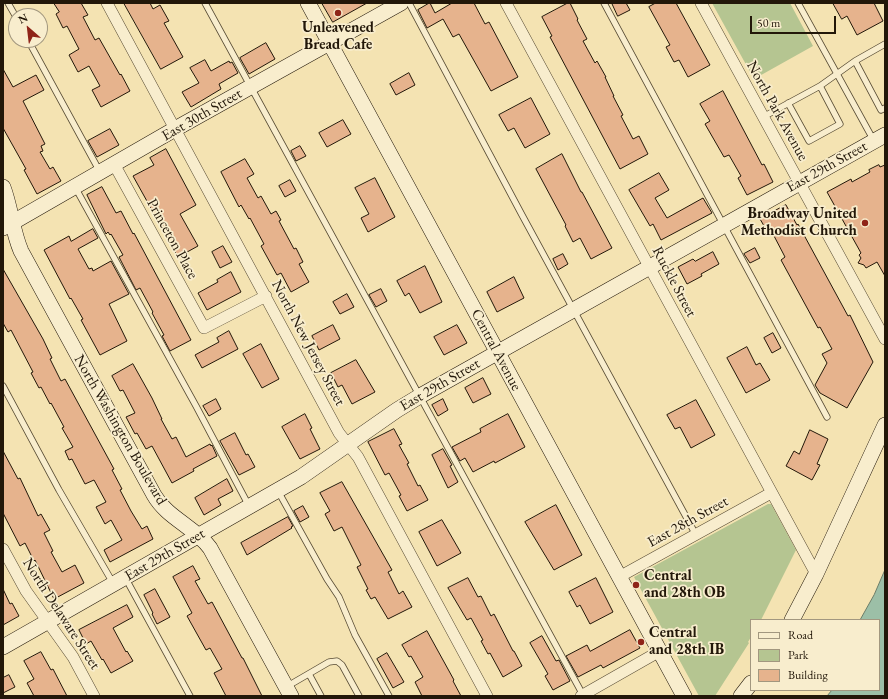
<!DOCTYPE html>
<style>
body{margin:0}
#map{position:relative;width:888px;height:699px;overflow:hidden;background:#f4e3b2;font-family:"EB Garamond",serif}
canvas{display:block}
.frame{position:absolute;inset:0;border:4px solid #221709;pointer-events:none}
.legend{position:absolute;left:750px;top:619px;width:130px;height:72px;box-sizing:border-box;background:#f8edcd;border:1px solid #a2977f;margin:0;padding:5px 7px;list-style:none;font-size:12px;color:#221709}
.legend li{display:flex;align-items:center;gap:8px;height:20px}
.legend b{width:20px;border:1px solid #a2977f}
.north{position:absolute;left:8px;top:8px;width:40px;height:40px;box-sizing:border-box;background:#f8edcd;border:1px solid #a2977f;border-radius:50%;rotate:332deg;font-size:11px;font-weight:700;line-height:16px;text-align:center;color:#221709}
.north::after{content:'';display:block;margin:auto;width:14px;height:18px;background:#8f2418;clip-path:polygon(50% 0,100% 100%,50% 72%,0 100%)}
.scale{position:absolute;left:750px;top:16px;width:86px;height:18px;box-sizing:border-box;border:2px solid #221709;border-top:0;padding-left:5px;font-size:12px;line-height:14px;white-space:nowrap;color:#221709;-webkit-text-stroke:3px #f8edcd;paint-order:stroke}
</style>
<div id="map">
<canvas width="888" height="699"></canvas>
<div class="frame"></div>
<ul class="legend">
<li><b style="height:5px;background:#f8edcd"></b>Road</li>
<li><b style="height:11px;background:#b5c591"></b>Park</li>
<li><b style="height:11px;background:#e6b38d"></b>Building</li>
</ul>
<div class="north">N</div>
<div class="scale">50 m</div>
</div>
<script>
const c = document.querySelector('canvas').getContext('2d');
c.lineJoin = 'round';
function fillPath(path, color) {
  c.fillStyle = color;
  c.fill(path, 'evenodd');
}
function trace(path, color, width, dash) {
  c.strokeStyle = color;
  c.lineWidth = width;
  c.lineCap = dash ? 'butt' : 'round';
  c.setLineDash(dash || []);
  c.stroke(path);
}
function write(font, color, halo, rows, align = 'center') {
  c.font = font + ' "EB Garamond",serif';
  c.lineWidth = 3.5;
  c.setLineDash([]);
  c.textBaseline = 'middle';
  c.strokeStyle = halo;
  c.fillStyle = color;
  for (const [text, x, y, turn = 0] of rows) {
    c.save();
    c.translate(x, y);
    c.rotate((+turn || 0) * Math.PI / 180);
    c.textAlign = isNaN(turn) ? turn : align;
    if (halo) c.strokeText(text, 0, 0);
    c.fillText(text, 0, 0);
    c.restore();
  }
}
const green = new Path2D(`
 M712,3H790L813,46L754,79Z
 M768,504H771L796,550L761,620H751V637L748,642L749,643L715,696H699L634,577Z`);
const water = new Path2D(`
 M885,570V696H827L832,690H879V620H860L874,595Z`);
const building = new Path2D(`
 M54,3H81L88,15L83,17L95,40L99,38L120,75L121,74L130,91L101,107L92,90L100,86L89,66L78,72L69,55L79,49L67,26L63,28L56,14L59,12Z
 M124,3H150L153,9L160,5L169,21L164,23L183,57L161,69Z
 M322,3H367L333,22Z
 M430,3L435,13L452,3H474L485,24L489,22L518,77L491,91L459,34L453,37L443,19L427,28L418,10Z
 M568,3H570L578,19L577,20L587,39L583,41L595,63L597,61L606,77H605L614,96H613L623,115L621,116L633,139L639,136L648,154L620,169L550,37L552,36L542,17Z
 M612,3H626L630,10L618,16Z
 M656,3H676L710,65L688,77L679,60L674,62L666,47L670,45L649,7Z
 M833,3H874L883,21L857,35L847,16L842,19Z
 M266,43L275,59L249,74L240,58Z
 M205,60L211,71L229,61L230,63L232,62L238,73L219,84L221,89L191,107L182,92L199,83L190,68Z
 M3,69L13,87L36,75L44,90L23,101L45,144L41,146L43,151L40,152L50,169L53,167L61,181L37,194L24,170L26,169L3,128Z
 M409,73L415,85L396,95L390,84Z
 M723,91L762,165L764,164L773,182L747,195L738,178L741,176L729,155L724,157L705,124L710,121L700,104Z
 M531,98L550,134L525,148L514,128L508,131L499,115Z
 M343,120L351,134L327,147L319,133Z
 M110,129L119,145L97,157L88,141Z
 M300,146L306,156L296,161L291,151Z
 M166,149L196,205L180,214L198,246L178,257L133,176L154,165L150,158Z
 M562,154L581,192H582L612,248L591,259L580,238L573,242L565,226L566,225L536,169Z
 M245,159L254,174L247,178L258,198L261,196L271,214L276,211L281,220L279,221L294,249L296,248L303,262L299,264L309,282L291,292L281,273L277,275L261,246L264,244L250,218L249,219L241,205L239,207L221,172Z
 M879,165L880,167L885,165V276L877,262L866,268L864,265L858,263L861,258L859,255L861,253L827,192L851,179L852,182L870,172L869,170Z
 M659,173L669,190L655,198L667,218L703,198L712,213L661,240L653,224L650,226L629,190Z
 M375,178L395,217L368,232L361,218L369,214L355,188Z
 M290,180L296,191L285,197L279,186Z
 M102,187L116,213L121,211L133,234L134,233L191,340L170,351L162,336L164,335L152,313L153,312L140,288L136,290L119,257L123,255L111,234L110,235L108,232L106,234L87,195Z
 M786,205L797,225L798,224L848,316L850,315L873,362L847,408L820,393L815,385L827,363L822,354L832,349L820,327L818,328L781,260L785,257L773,234L770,236L760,219Z
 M93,229L98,238L78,249L89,269L92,268L93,271L111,261L129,294L109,304L127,341L100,355L81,320L83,319L71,298L70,299L44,250L69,236L71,241Z
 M223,246L232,262L220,268L212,252Z
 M755,248L760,258L750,263L744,254Z
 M713,252L719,264L701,274L702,276L687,284L678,267L693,259L695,261Z
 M563,254L568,264L558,270L553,259Z
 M425,266L442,302L420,313L409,293L405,296L397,281Z
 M3,269L43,339L52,358L50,359L61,381L65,379L114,469L112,470L122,489L120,490L131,511L142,529L147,526L153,539L110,562L104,550L122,540L111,520L105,524L96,507L106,502L94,480L85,484L72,459L69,460L65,451L73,447L62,428L64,427L51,403L50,404L41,387L39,388L31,373L33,372L11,330L8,332L3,323Z
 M231,272L241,292L207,310L198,293L218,282L217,280Z
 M514,277L524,298L497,312L487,292Z
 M381,289L387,301L376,307L369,295Z
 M347,294L354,307L340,314L333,302Z
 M333,325L340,339L319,350L312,336Z
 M457,325L467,343L444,355L434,337Z
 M229,331L238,349L202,368L195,355L219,342L217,338Z
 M773,333L781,348L772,353L764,338Z
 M261,344L279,379L262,388L243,354Z
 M747,347L756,365L760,363L770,380L746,393L727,358Z
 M356,360L375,392L352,404L342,385L338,387L331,373Z
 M133,364L152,398L162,419H161L172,439L176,437L186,457L210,444L211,446L212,445L217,456L193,469L194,471L172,483L152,446L146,449L137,433L135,434L126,417L135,413L123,390L120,391L112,376Z
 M483,378L491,394L473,403L465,388Z
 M216,399L221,409L209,416L203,406Z
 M443,399L448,410L438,416L432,405Z
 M696,400L715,435L691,448L680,427L675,429L667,415Z
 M305,414L312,428L310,429L320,449L300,459L282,427Z
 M508,414L525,447L495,463L494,461L473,472L465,458L460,461L452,447L481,432L480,429Z
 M394,429L402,444L399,445L409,463L407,464L418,486L420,485L428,500L407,511L399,496L401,495L389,473L385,475L368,442Z
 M810,430L828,439L817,464L820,465L812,480L786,466L794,451L799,454Z
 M235,433L246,455L248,454L255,467L239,475L220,441Z
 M443,449L452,465L450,466L458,482L448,488L432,455Z
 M3,451L18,479L20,478L38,516L41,514L50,530L44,533L53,551L51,552L62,572L75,565L84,583L54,599L35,560L34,561L25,543L20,546L3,513Z
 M227,479L233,491L218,499L221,505L204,515L195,498Z
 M342,482L392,570L388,572L399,594L403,591L412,607L388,619L375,597L371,599L366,590L368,589L357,567L361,565L342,527L334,531L325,514L330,511L320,493Z
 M556,505L582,555L554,570L525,522Z
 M303,506L309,517L300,522L294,511Z
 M288,517L293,526L291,527L292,528L247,555L241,543Z
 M442,520L461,553L437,566L419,532Z
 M193,566L200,579L195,581L208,604L212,602L242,658H243L262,696H226L214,673L222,669L210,648L206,650L187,616L192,613L173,577Z
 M468,578L478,597L481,596L491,616L494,614L513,651H514L522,666L503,677L490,653L488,654L481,641L483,640L471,618L467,620L448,588Z
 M596,578L613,612L590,624L580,605L577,607L569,592Z
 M3,589L10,604L12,603L19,616L3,625Z
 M155,589L170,617L157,624L152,614L153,613L144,595Z
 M127,605L133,617L113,628L126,652L127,651L133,661L111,673L103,659L102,660L91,641L86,644L79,630Z
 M630,630L640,648L603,668L601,665L578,677L566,656L587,645L590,651Z
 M427,631L454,680L453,681L461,696H422L415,682L423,677L411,656L409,657L402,645Z
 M542,636L556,661L559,660L570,681L553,690L545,676L548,674L530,643Z
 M41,652L51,670L53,669L67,696H34L27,683L34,679L24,661Z
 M387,653L404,682L393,688L377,659Z
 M9,675L15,687L3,693V678Z`);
const lane = new Path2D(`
 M8,3L16,17
 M205,3L583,695
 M409,3L522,215L696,535
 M604,3L827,417
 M798,3L874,141
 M28,40L100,172
 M885,44L855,61L881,110L885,108
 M788,103L809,141L840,124L820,86
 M763,117L820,86L855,61
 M75,187L196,406L249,506
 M3,386L59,490L113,583
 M278,491L327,579L339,597L355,635L389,696
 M126,579L190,696
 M309,674L321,696
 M286,687L329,662L337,661L342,665L359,696`);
const street = new Path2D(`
 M107,3L339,433L358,457L487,696
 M506,3L816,574
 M701,3L885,339
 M114,164L204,328L266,296
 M3,549L26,591L73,657L94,696
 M619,577L771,493
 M581,696L660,651`);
const secondary = new Path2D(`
 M308,3L684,696
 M3,187C11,208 12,230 21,251L154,495C167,518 195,527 210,548L291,696
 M3,228L175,129L401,3
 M792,620L816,574L885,425
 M3,647L301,477L397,410L420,396L885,135
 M741,696L751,683`);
const markers = [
 [338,13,4,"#8f2418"],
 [865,223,4,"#8f2418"],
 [636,585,4,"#8f2418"],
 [641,642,4,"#8f2418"]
];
const poiNames = [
 ["Unleavened",338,28,"center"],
 ["Bread Cafe",338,45,"center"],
 ["Broadway United",857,214,"right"],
 ["Methodist Church",857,231,"right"],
 ["Central",644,576],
 ["and 28th OB",644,593],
 ["Central",649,633],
 ["and 28th IB",649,650]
];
const streetNames = [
 ["North Park Avenue",777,111,61],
 ["East 30th Street",202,115,-30],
 ["East 29th Street",827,167,-29],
 ["Princeton Place",172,239,61],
 ["Ruckle Street",674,282,62],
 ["North New Jersey Street",308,343,62],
 ["Central Avenue",496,350,62],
 ["East 29th Street",440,385,-30],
 ["North Washington Boulevard",120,430,60],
 ["East 28th Street",688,522,-29],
 ["East 29th Street",165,555,-30],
 ["North Delaware Street",61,614,57]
];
fillPath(green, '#b5c591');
fillPath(water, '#9cbfa7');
trace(water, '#6b7c68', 1);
fillPath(building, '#e6b38d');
trace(building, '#221709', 1);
trace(lane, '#564a33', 7);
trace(street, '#564a33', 12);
trace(secondary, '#221709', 16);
trace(lane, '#f8edcd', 5.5);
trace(street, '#f8edcd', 11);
trace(secondary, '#f8edcd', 15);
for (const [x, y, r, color] of markers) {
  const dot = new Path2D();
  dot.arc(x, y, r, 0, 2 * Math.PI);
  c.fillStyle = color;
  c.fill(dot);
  trace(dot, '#f8edcd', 1.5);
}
write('bold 15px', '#221709', '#f8edcd', poiNames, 'left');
write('15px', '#221709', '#f8edcd', streetNames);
</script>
